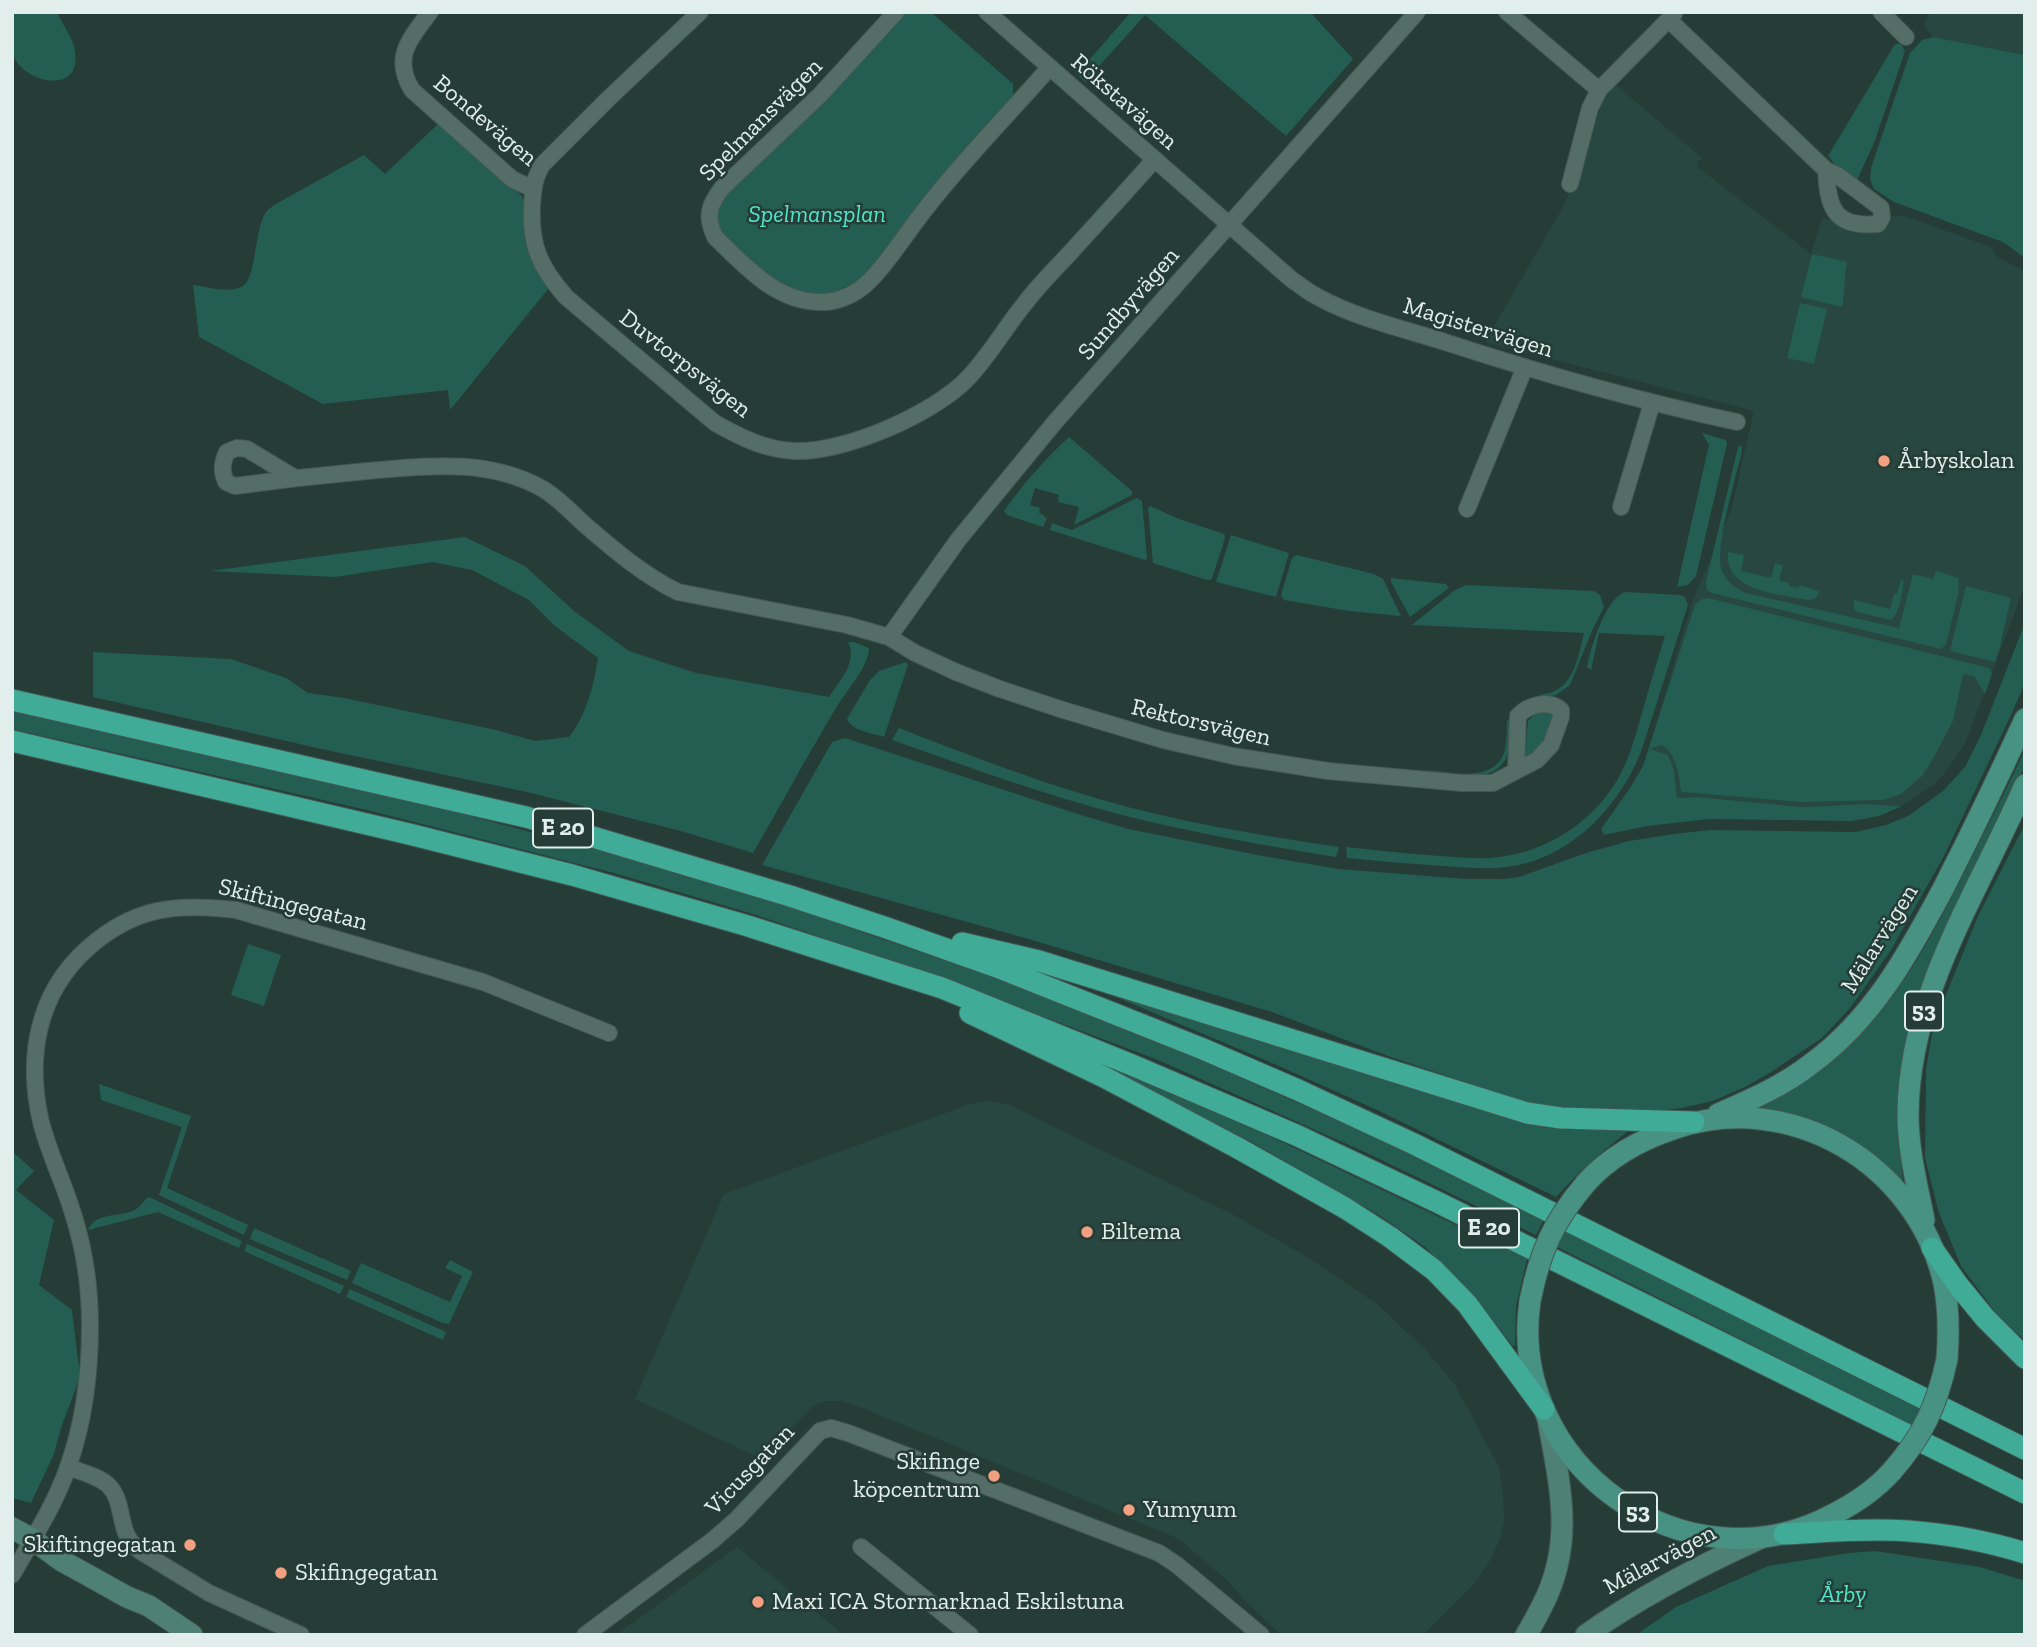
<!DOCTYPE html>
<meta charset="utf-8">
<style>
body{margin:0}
#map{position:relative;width:2037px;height:1647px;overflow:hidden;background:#253c37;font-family:"Zilla Slab",serif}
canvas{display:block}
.frame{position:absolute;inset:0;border:14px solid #e1eeeb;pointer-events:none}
</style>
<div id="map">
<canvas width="2037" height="1647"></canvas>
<div class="frame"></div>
</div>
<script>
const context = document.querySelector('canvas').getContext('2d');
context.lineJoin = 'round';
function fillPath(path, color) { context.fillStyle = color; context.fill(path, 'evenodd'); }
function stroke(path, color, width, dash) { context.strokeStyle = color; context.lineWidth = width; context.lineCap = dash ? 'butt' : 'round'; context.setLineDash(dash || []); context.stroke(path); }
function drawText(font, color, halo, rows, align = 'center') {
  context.font = font + ' "Zilla Slab",serif'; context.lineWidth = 5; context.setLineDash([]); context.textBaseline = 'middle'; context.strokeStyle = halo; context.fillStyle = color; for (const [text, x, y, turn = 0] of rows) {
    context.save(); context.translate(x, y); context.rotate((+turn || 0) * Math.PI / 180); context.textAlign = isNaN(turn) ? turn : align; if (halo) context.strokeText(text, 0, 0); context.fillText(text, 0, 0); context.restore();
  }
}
fillPath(new Path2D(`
 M1930,12H2025V55L1933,37L1924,25Z
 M1616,85L1702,158L1697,164L1699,168L1811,254L1822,218L1863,229L1887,218L1902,215L1991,247L1997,257L2025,271V585L1965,744L1944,774L1933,785L1902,806L1865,804L1802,807L1698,797L1677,798L1674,770L1649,749L1692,602L1731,511L1754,411L1485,342L1563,207L1587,152L1602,101Z
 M985,1101L997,1102L1010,1105L1232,1214L1309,1258L1377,1304L1425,1349L1455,1385L1499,1467L1503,1492L1504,1522L1500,1539L1491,1559L1475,1583L1423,1635H1281L1246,1602L1230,1583L1179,1539L865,1409L841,1401H825L813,1406L770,1449L763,1454L753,1455L635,1399L724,1194L970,1104Z
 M737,1547L844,1635H616Z`), '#274740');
fillPath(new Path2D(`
 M12,12H57C62,25 74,38 75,52C82,98 18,82 12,51C10,39 12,24 12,12Z
 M905,12H931L1013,84V99L869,273C849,286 828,300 803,294C797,293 788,290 783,286C770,279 723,239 718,227C713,216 719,207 724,197L817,108Z
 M1131,12H1310L1353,59L1286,136L1145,15L1085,82L1077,74Z
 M1933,37L2025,55V258L2003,242L1894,202L1874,189L1870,179L1871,168L1910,53L1922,40Z
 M1895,44H1901L1905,51L1874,143L1857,180L1839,169L1828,156Z
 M437,125H441L521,195L524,200L549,288L450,410L448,390L323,404L199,337L193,285C207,287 230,294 243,286C257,276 254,229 266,212C268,209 272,207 274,205L364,155L385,174Z
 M1812,254L1847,262C1844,277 1845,292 1842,307L1801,297Z
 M1800,303L1827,309L1814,364L1787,358Z
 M1702,433L1726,440L1727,444L1696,576L1688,585L1677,587L1709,445Z
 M1069,437L1132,491V495L1074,525L1079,507L1058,502L1059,495L1035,488L1030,505L1040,508L1039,513L1044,515V517L1047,518L1043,527L1007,515L1004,511C1023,484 1045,459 1069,437Z
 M1741,445L1742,451C1736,477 1714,549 1722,571C1727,582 1736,589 1746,593L1899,628L1913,574L1933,579L1936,571L1959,578L1958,595L1946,644L1941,649L1712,593L1707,590L1706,582L1738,447Z
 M1137,498L1142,501L1147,558L1145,560L1050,530L1052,523L1072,530Z
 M1150,506L1179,519L1224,534L1225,538L1212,579L1207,580L1153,563L1148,508Z
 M1231,535L1289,553L1276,597L1216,582Z
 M465,537L525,566L574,611L629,651L696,673L829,697C840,680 858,662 848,642H854L869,648C869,667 845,692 836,708C807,756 781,805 753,853L681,831L527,792L326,750L93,697V652L231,659L286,678L308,693L344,698L492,729L535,741L569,737C586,716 594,685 598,658L555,626L529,600L472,570L433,562L335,577L210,571Z
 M1728,552L1744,555L1741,571L1771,578L1775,563L1783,566L1779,580L1789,583V586L1798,588L1799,585L1819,591C1818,597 1814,600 1808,600C1780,594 1724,592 1728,552Z
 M1297,555L1374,574L1383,579L1401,616L1349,611L1284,600L1281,595L1292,558Z
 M1391,578L1446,584L1449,588L1410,617L1391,582Z
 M1901,580L1904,581C1902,593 1901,610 1891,620L1857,612L1854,609V600L1890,609L1894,594H1897Z
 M1466,585L1594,591L1600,595L1604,607L1591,633L1570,685L1556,695L1543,697L1542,694C1573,693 1578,657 1584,633L1412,625L1455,590Z
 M1966,586L2011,598L1999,651L1995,662L1950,651Z
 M1625,592L1680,595L1685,597L1688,605L1641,752C1619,806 1574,855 1514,866C1491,870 1467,868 1444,866C1411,864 1379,861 1347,858L1346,847C1377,850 1409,854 1441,856C1460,857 1480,860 1499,857C1550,851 1598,818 1621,773C1631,754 1636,733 1642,713C1649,687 1657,662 1665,636L1599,633L1591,670L1587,667C1591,647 1605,599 1625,592Z
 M1708,598L1985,667L1990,669L1992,674L1985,694L1974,676L1963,674L1953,721L1933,759L1922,776L1901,794L1883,800L1802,802L1681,792C1679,777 1677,752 1661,745L1650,749L1668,755L1674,770L1677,798L1698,797L1802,807L1865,804L1902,806L1879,816L1852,821L1709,819L1647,826L1604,835L1601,829L1630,788L1643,766L1695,605L1702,599Z
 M2025,623V683L2011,715L1944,856L1891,950L1850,1008L1822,1038L1771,1072L1747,1086L1713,1101L1681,1108L1636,1114L1536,1106L1388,1056L1272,1012L1032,940L762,865L832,742L845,738L1084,816L1129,829L1257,855L1339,869L1466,879H1502L1519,877L1586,853L1629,841L1674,834L1710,830L1856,832L1886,825L1908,816L1943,791L1965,767L1981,735Z
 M906,662L908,665L884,737C872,733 852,731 847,719L870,680L879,671Z
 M12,710L440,808L632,859L765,899L996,978L1168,1045L1370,1135L1543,1221L1536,1235L1367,1153L1158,1060L949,981L753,914L614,873L371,811L12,729Z
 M1547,712L1551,713L1554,719C1547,734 1541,749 1526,758L1525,754L1528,721L1535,714Z
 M1507,720L1510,721C1509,731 1511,743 1508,753C1498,786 1455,775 1430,773L1426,770C1452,772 1497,784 1505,749C1507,740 1507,729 1507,720Z
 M899,728C965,754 1031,779 1099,799C1178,822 1259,835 1339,847L1336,857C1266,846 1195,833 1126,816C1047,796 969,767 892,740Z
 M2025,749V766L1914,1005L1902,1059L1898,1134L1903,1182L1876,1156L1841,1134L1760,1111L1762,1106C1868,1055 1913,974 1964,873C1984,832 2006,791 2025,749Z
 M2025,824V1340L2001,1320L1961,1266L1939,1213L1925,1158L1926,1070L1932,1034L1943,1002L1978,916Z
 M248,944L281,955L264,1006L231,995Z
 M1095,988L1541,1127L1570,1130H1626L1627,1132C1601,1152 1578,1173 1556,1197L1375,1109L1279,1066Z
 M1119,1072L1261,1132L1527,1259L1516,1306L1515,1346L1512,1345L1480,1304L1425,1247L1379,1215L1253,1143L1118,1073Z
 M99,1084L191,1116L167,1188L248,1225L244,1235L159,1195L182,1127L101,1100Z
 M12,1151L34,1171L16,1190L54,1220L39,1285L72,1310L80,1377L62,1425L54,1454L31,1503L12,1498Z
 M149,1197L242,1241L239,1248L158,1212L88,1230C97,1210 120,1219 136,1209C141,1206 144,1200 149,1197Z
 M254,1228L351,1271L347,1280L250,1239Z
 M1566,1229L1922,1410L1914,1426L1557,1247Z
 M247,1244L344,1286L340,1294L244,1251Z
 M450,1260L473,1272L449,1324L443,1323L352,1283L361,1263L450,1302L462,1276L445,1268Z
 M350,1289L446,1332L443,1340L346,1297Z
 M1875,1551L1980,1567L2025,1581V1635H1636L1676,1607L1768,1566L1849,1553Z`), '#245e52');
const street = new Path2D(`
 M430,12C410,39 392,57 412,90L512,179L533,189
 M700,12L608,99L543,164C534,177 533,190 532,206C530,246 540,267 566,297L715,423C740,437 765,450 795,451C844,453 934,414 968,378C990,355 1006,326 1026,302C1039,285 1054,270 1069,254C1097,223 1126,192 1154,160
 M896,12L820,95L722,188C709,205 705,216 715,237C744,265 776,302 820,302C833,303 849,297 860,289C882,273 908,230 927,207C965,158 1009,114 1050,67
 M987,12L1291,279C1300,285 1308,292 1318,297C1358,319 1405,329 1448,343C1543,374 1639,401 1737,422
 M1507,12L1599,90
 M1881,12L1906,37
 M1669,20L1826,170L1837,175L1881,208L1882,217L1878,224C1834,228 1828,208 1826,170
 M1570,184L1590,108L1599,90L1674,14
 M295,478L247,449L237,448L227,452C222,463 221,471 226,482L235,486C279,480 323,475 367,471C428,466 488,458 543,489C558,498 571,512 584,524C613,549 643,575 678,592L847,625L889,637L915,653L956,672L1000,689L1060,709L1163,740L1233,756L1328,771L1462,783H1493L1537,760L1551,745L1561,717V710C1548,699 1528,705 1518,716L1516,770
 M1621,507L1652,403
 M1467,509L1525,367
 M889,637L958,540L1055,422L1417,12
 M68,1467C81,1472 99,1476 109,1486C121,1498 120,1519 126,1533C129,1541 134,1546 140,1551L209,1593L301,1635
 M861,1547L970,1635
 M12,1575C32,1540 55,1505 68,1467C84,1422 90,1374 90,1326C90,1290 85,1252 74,1217C65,1185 49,1154 41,1122C26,1058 37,993 88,948C134,907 176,903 236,910L483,982L609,1033
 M585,1635L713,1540L737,1519L820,1431L831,1428L848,1433L1159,1553L1177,1565L1261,1635`);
const secondary = new Path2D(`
 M12,1528L32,1539L62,1561L84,1573L127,1597L149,1606L192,1635
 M1526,1635C1532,1626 1537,1616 1542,1606C1575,1543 1560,1486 1548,1420
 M1586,1635C1641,1596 1701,1565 1763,1537`);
const primary = new Path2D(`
 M1718,1114C1750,1100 1783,1086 1811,1064C1873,1019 1909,953 1944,887C1972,832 1999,776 2025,719
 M1586,1183C1610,1156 1642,1139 1676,1128C1791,1090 1914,1163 1943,1279C1949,1305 1949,1332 1947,1359
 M1924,1220C1917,1185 1908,1150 1908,1114C1909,993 1978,893 2025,785
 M1530,1301C1506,1465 1685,1593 1832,1515C1854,1504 1875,1490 1892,1471`);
const highway = new Path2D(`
 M12,700L526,817L790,896L884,927L997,967L1203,1049L1298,1090L1414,1144L2025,1449
 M12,741L409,834L572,875L748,926L942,988L1132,1065L1296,1135L1435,1201L2025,1493
 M962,943L1039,961L1527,1113L1561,1118L1694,1122
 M970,1013L1104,1077L1236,1147L1345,1208L1390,1237L1434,1270L1467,1304L1544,1409
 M1932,1248L1958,1285L1985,1318L2025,1358
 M1784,1534C1825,1532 1867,1528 1908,1531C1948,1534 1987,1541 2025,1553`);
stroke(street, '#435853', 18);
stroke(secondary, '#435853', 23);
stroke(primary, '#435853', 23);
stroke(highway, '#435853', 23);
stroke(street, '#556d67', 16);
stroke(secondary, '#4f8075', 21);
stroke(primary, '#489284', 21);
stroke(highway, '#40ab97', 21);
const primaryBridge = new Path2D(`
 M1530,1301C1540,1251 1553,1222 1586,1183
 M1892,1471C1923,1436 1937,1405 1947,1359`);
stroke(primaryBridge, '#435853', 23, []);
stroke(primaryBridge, '#489284', 21);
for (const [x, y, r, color] of [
 [1884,461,7,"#f2a07f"],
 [1087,1232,7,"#f2a07f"],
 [994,1476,7,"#f2a07f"],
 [1129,1510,7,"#f2a07f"],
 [190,1545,7,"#f2a07f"],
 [281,1573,7,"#f2a07f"],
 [758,1602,7,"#f2a07f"]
]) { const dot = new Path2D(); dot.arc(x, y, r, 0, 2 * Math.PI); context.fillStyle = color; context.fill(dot); stroke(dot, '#253c37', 2.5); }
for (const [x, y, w] of [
 [563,828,60],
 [1924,1011,38],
 [1489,1228,60],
 [1638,1512,38]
]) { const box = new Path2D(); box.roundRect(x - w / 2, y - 19.5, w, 39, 5); context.fillStyle = '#253c37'; context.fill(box); stroke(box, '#e1eeeb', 2); }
drawText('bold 23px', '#e1eeeb', null, [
 ["E 20",563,828],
 ["53",1924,1011],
 ["E 20",1489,1228],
 ["53",1638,1512]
]);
drawText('24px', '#e1eeeb', '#253c37', [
 ["Rökstavägen",1124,102,41],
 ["Spelmansvägen",761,120,-45],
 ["Bondevägen",485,121,40],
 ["Sundbyvägen",1129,304,-49],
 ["Magistervägen",1478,328,17],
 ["Duvtorpsvägen",685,364,38],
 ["Rektorsvägen",1201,723,13],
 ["Skiftingegatan",293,905,14],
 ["Mälarvägen",1880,939,-58],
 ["Vicusgatan",750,1470,-46],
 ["Mälarvägen",1660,1560,-28]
]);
drawText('italic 24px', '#50e6cb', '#253c37', [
 ["Spelmansplan",817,215],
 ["Årby",1843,1595]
]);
drawText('24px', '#e1eeeb', '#253c37', [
 ["Årbyskolan",1898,461],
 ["Biltema",1101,1232],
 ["Skifinge",980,1462,"right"],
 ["köpcentrum",980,1490,"right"],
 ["Yumyum",1143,1510],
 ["Skiftingegatan",176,1545,"right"],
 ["Skifingegatan",295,1573],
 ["Maxi ICA Stormarknad Eskilstuna",772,1602]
], 'left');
</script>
